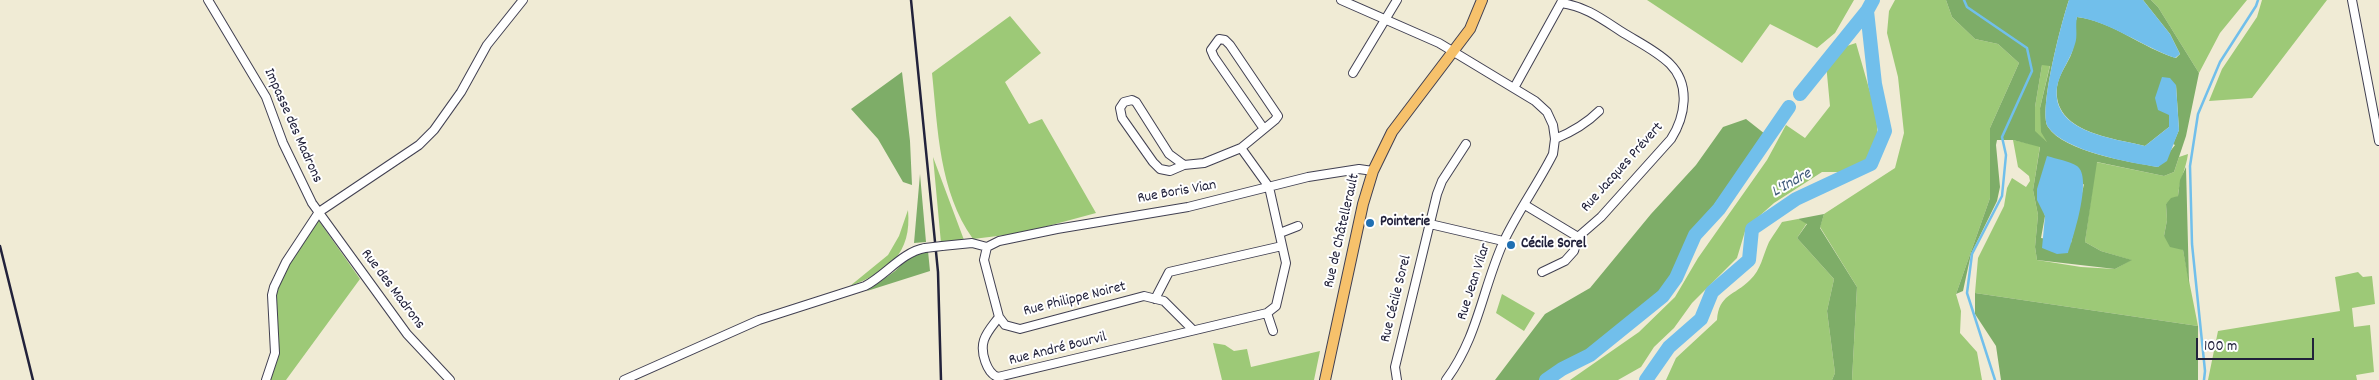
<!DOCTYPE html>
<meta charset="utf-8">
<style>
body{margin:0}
#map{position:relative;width:2379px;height:380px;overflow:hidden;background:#f0ebd5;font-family:Dekko,sans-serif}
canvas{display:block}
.scale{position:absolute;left:2196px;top:338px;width:118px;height:22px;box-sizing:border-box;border:2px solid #22223b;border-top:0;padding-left:6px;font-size:15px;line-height:18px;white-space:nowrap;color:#22223b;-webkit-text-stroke:4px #fff;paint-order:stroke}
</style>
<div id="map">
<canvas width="2379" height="380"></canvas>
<div class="scale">100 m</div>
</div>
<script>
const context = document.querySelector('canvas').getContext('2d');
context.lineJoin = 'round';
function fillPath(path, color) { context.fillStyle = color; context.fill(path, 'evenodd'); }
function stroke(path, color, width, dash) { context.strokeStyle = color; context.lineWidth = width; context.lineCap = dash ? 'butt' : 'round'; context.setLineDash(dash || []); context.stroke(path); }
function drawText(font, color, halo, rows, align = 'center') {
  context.font = font + ' Dekko,sans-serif'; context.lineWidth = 4; context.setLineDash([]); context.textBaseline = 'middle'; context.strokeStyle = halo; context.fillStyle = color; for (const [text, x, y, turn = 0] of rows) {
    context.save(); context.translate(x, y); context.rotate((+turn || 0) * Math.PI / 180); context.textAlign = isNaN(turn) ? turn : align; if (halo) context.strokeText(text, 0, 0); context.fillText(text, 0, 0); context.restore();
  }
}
fillPath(new Path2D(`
 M1647,0H1854L1835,33L1817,48L1770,24L1742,63Z
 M1895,0H1946L1952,17L1975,39L1998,44L2019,63L1990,128V198L1956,294L1961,311L1960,333L1977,352L1982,380H1852L1857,287L1820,227L1824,214L1895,168L1904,133L1898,77L1887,33L1889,11Z
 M2151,0H2247L2220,33L2199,73L2158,7Z
 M2262,0H2327L2252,98L2209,101L2222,69L2257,17Z
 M1010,16L1041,53L1005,82L1029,124L1042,119L1096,213L1022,233L973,239C939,191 938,130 932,73Z
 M1856,43L1876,113L1878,138L1868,159L1840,172H1822L1774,203L1746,228L1737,258L1692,303L1674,328L1654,347L1641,367L1618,380H1570L1639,332L1675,297L1698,258L1767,160L1786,125L1805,138L1830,106L1825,53Z
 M2042,65H2050L2040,108L2048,143L2035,132V107Z
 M2013,140L2040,146L2033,190L2038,215L2035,247L2037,260L2081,267L2115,269L2131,260L2101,251L2085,242L2096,162L2164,176L2174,172L2179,157L2188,154C2186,169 2179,181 2178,196L2166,204L2167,220L2164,236L2183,250L2198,326L1975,293L1978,258L2004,206L2007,188L2012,178L2026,187L2030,181L2029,176L2018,167Z
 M933,157L964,240L941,243Z
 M908,210C912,254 888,272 850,286L888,255L899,236Z
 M1798,219L1807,223L1797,238L1834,279L1827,311L1835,373L1832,380H1666L1676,358L1717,320C1719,294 1734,296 1750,280C1761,270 1763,255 1769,242C1773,235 1778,229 1782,222Z
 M319,221L360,279L286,380H269C284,352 272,323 276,293C279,268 301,243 314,222Z
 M2358,272L2363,277L2372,276L2375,304L2352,308L2354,327L2370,325L2374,372L2356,375L2357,380H2208L2218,331L2340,311L2335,277Z
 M1502,294L1535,313L1524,331L1496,313Z
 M1213,343L1225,345L1234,351L1247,349L1251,367L1320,351L1314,380H1222Z`), '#9dc977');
fillPath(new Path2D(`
 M1946,0H2069C2062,20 2038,111 2048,127C2064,152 2130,162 2158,167L2175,145L2173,144L2179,130L2176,85L2169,115V127L2145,146C2114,138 2052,133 2057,87C2059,73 2068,64 2072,52C2076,41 2073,28 2077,17C2112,21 2142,48 2176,58L2180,54L2170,34L2143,0H2151L2158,7L2199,73L2186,136L2174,172L2164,176L2097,162L2085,242L2101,251L2132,260L2115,269L2037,260L2035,247L2038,215L2033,190L2040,147L2013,140H1997L1996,145L2000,187L1997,201L1971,254L1963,291L1956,294L1990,198V128L2019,63L1998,44L1975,39L1952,17ZM2042,65L2050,66L2040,108L2041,132L2047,142L2035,131V107ZM2084,184L2071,243L2041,238L2045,216L2043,208Z
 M902,72L910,141L912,185L903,182L878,139L851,109Z
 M1746,119L1765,134L1693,234L1672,276L1660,292L1633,316L1578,356L1540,380H1495L1545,314L1590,288L1651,214L1696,165L1723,127Z
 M2186,167L2189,284L2183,250L2170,247L2164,236L2167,220L2166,204L2171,198L2178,196L2180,180Z
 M920,174L926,242L914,243Z
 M1824,214L1820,228L1857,287L1852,380H1832L1835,373L1827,311L1834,279L1797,238L1807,224L1798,219Z
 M928,251L930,271L867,291L895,271L910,256Z
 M1975,293L2198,326V380H2001L1996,346L1975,314Z`), '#7ead68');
fillPath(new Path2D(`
 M2069,0H2143L2170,34L2180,54L2175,58C2144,47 2108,21 2077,17C2075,26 2078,36 2075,44C2071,59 2060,71 2057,87C2051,133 2114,138 2145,146L2169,127V115L2158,110L2155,98L2162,77L2170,78L2176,85L2179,130L2167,161L2158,167C2131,163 2064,151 2048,127C2038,111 2062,20 2069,0Z
 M2047,156C2057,159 2069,161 2077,166C2093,177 2073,238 2068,253L2057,254L2042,248L2045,216L2037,200V189Z`), '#71bfeb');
stroke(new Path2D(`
 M1964,0L1967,7L2027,48L2032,71L2002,137L2006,155L2002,196L1972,254L1967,293L1995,380
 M2204,380L2205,371L2192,244L2190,166L2198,114L2220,62L2256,6L2258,0`), '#71bfeb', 2.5);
stroke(new Path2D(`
 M1800,94L1867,11
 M1546,380L1562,369L1590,355L1663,296L1676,278L1695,235L1719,209L1789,107
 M1646,380L1669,347L1701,319L1712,292L1749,260L1752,229L1796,199L1871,164L1885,131L1875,84L1867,11L1873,0`), '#71bfeb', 14);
const minor = new Path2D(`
 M208,0L266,97L283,143L312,203L407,334L450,380
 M1341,0L1439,43L1535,101L1547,112L1553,125L1555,139L1553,154C1538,184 1516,214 1503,243C1482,290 1478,337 1446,380
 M2352,0L2379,141
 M1353,73L1397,0
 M1514,88L1561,3
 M1555,139C1572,132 1586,124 1599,111
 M1184,165L1169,154L1136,102L1132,100L1124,102L1120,108L1122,118L1153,162L1160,169L1170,171L1184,165L1204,163L1241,148L1275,120L1278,116L1230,45L1225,40L1219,39L1211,50L1214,57L1264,129
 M1525,205L1578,237
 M1430,224L1503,241
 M1280,233L1298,226
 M942,246L972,243L987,247
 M987,247L999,241L1057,229L1188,207L1308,177L1359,169L1373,171
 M987,247L984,260L999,317L1005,325L1020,329L1144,296L1164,301L1193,330
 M1542,272L1565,261L1574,251L1578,237L1601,217L1671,139C1685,117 1691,85 1670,64C1657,51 1638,42 1622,32C1602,19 1585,6 1561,3
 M1155,299L1169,272L1282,246
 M1267,313L1273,331
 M999,317C994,324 987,331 984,340C980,352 987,374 998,377L1267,313L1276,306L1286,263L1269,187L1241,148
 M266,380L275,353L272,295L274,287L286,262L319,212L419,145L434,130L461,92L487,45L523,0
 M624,380L759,320L865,286C886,275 902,252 925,248
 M1397,380L1395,367L1437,194L1442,181L1466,144`);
const major = new Path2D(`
 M1325,380L1363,204L1373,171L1392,132L1470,29L1482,0`);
stroke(minor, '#414052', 10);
stroke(major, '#414052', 12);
stroke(minor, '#fff', 8);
stroke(major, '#f6c16b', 10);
stroke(new Path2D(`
 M911,0L938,272L941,380
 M0,246L33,380`), '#22223b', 2.5);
const minorBridge = new Path2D(`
 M925,248L942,246`);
stroke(minorBridge, '#414052', 10, []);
stroke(minorBridge, '#fff', 8);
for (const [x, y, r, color] of [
 [1370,223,5,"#1f6fb2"],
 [1511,245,5,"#1f6fb2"]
]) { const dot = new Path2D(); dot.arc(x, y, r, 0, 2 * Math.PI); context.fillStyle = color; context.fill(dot); stroke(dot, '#fff', 2); }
drawText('15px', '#22223b', '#fff', [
 ["Impasse des Madrons",292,126,66],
 ["Rue Jacques Prévert",1623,168,-48],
 ["Rue Boris Vian",1177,193,-10],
 ["Rue de Châtellerault",1343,231,-77],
 ["Rue Jean Vilar",1475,282,-72],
 ["Rue des Madrons",392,290,53],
 ["Rue Cécile Sorel",1397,299,-76],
 ["Rue Philippe Noiret",1075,300,-14],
 ["Rue André Bourvil",1058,350,-14]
]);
drawText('bold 15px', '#22223b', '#fff', [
 ["Pointerie",1380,223],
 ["Cécile Sorel",1521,245]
], 'left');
drawText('italic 16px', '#3e5979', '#fff', [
 ["L'Indre",1792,184,-29]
]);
</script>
